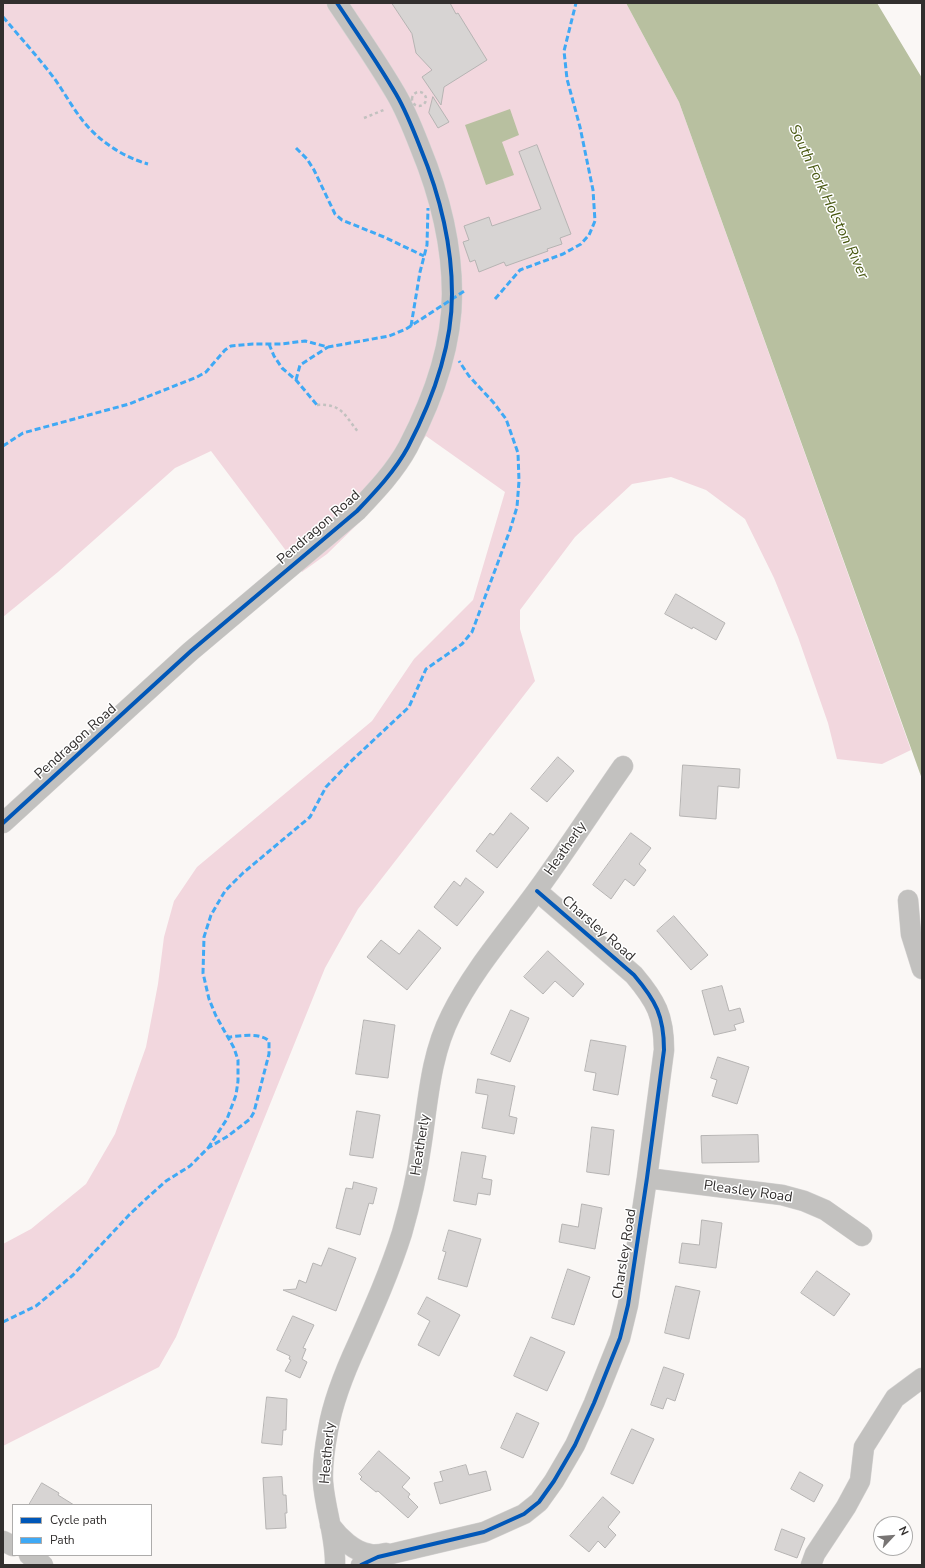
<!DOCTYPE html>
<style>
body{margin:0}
#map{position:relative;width:925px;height:1568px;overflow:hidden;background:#faf7f5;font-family:"Nunito Sans",sans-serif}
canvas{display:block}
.frame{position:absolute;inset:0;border:4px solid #322f2e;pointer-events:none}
.legend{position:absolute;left:12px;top:1504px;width:140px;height:52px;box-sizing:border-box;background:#fff;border:1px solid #adacab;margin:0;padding:5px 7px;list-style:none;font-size:12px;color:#322f2e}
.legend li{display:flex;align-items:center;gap:8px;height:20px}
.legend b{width:20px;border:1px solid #adacab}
.north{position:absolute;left:873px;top:1516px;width:40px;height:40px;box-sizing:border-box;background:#fff;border:1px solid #adacab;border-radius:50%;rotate:64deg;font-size:11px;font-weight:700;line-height:16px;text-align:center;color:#322f2e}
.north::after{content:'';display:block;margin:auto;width:14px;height:18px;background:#787574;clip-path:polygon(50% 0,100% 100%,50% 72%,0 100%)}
</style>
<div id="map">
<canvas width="925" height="1568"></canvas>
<div class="frame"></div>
<ul class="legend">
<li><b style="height:5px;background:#0057b8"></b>Cycle path</li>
<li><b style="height:5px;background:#3fa9f5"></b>Path</li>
</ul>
<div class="north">N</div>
</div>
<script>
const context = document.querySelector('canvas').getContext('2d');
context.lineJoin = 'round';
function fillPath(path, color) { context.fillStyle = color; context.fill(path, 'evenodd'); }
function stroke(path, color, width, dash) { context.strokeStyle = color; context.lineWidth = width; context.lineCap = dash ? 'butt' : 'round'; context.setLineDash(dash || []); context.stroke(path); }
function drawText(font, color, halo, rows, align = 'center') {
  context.font = font + ' "Nunito Sans",sans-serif'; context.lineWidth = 3; context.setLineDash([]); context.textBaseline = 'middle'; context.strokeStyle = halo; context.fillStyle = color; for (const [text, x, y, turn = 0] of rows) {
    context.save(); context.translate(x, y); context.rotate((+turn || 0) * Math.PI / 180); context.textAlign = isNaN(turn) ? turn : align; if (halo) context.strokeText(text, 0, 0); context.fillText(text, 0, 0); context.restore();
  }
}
fillPath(new Path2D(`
 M3,3H626L679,102L911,750L882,764L837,759L828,723L798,637L774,578L745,519L706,490L671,477L632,484L575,537L520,610V629L535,681L358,909L325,968L176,1337L159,1367L3,1446V1244L31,1229L86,1184L115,1134L146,1047L158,984L164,937L174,901L197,867L372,721L414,659L473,600L505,492L426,436L370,512L327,554L302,572L211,451L175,468L58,572L3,617Z`), '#f2d7de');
fillPath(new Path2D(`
 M626,3H877L922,78V779L679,102Z
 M510,109L519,135L502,142L514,175L486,185L465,125Z`), '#b8c0a0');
const building = new Path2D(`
 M392,3H450L456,14L458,13L487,60L444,87L441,105L422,77L432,70L416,53L412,34Z
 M433,97L449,122L438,128L429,113Z
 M537,145L571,234L560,238L562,244L547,249L548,251L506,266L504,262L479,272L475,260L470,262L463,242L469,240L464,226L489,217L492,226L541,209L519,152Z
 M676,594L725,623L716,640L693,627L692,629L665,614Z
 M558,757L574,771L547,802L531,789Z
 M683,765L740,769L739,788L718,786L716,819L680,816Z
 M511,813L529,828L497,868L476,851L490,833L493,835Z
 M631,833L651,848L639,864L646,870L634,886L625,879L611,899L593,885Z
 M466,878L484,892L457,926L434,907L454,881L460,886Z
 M674,916L708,955L691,970L657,931Z
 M419,930L441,948L407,990L367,957L381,940L399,954Z
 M548,951L584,984L573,997L555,981L543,994L524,977Z
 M722,986L729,1011L740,1008L744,1022L734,1025L736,1030L714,1035L702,991Z
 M511,1010L529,1018L510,1062L491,1054Z
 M364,1020L395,1025L388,1078L356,1074Z
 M591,1040L626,1046L618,1095L593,1090L596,1073L585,1071Z
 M718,1057L749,1067L737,1104L712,1096L717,1080L711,1078Z
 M478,1079L515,1086L509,1116L517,1118L514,1134L482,1128L488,1095L476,1093Z
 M357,1111L380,1115L373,1158L350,1155Z
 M592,1127L614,1130L609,1175L587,1172Z
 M758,1135L759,1162L702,1163L701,1136Z
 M462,1152L486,1156L482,1178L492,1180L490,1195L478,1193L476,1205L454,1201Z
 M354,1182L377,1188L373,1204L369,1203L360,1235L336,1228L346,1188L352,1189Z
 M582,1204L602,1208L595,1249L559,1242L562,1224L578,1227Z
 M702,1220L722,1223L716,1268L679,1263L682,1243L699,1245Z
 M449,1230L481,1239L467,1287L438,1279L446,1252L443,1251Z
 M329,1248L356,1258L336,1311L283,1290L296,1289L299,1280L306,1283L313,1263L321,1266Z
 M568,1269L590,1277L574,1325L552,1318Z
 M817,1271L850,1294L834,1316L801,1293Z
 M676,1286L700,1291L689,1339L665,1333Z
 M427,1297L460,1315L439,1356L418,1345L430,1321L418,1314Z
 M293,1316L314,1325L303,1348L306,1349L302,1359L307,1362L300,1378L285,1371L291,1360L289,1359L290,1356L277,1350Z
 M531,1337L565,1352L547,1391L514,1376Z
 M664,1367L684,1374L675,1401L667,1398L663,1409L651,1405Z
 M267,1397L287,1399L286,1430H283L282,1445L262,1443Z
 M517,1413L539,1423L523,1458L501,1448Z
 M632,1429L654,1439L633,1484L611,1474Z
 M379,1451L410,1478L402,1487L410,1494L408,1497L418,1507L408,1518L378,1491L376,1492L360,1479L362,1477L359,1474Z
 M466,1465L469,1475L486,1471L491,1490L440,1504L434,1483L443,1481L440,1472Z
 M800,1472L823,1485L814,1502L791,1489Z
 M282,1477L283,1495H286L287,1513H285L286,1528L266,1529L263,1478Z
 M42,1483L59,1493L58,1495L74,1505H29Z
 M603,1497L620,1512L608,1527L616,1535L605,1548L598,1541L589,1552L570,1536Z
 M782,1529L805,1538L797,1558L775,1550Z`);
fillPath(building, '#d7d4d3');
stroke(building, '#b6b4b3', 1);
const minor = new Path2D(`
 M3,823L191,651L357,511C376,491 395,471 408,447C432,401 452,346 452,294C452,244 439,193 420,147C413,129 406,111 396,94C378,63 357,33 337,3
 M908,900L911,934L922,969
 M647,1178L782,1195L804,1201L825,1210L862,1236
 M330,1525C339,1537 354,1552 370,1554C375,1555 381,1554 386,1553
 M3,1541L13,1546
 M29,1555L43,1565
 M335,1565C336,1537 325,1510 323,1482C322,1466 325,1446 328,1430C333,1400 345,1371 358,1343C374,1307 390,1271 402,1233C410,1205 417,1176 421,1147C428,1103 430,1056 451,1015C472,972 505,934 533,896C564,854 593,809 623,766
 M361,1565L378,1557L484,1532L524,1514L539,1502L554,1481L575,1445L594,1403L620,1338L628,1305L647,1178L664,1050C664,1016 656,1001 634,975L537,891
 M811,1565L815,1554L846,1507L860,1481L864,1447L895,1398L922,1378`);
stroke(minor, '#d5d3d2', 21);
stroke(new Path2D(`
 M412 99a7 7 0 1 1 14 0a7 7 0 1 1-14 0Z
 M364,118L386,109
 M317,405C342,403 345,416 359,433`), '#c2c1bf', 2.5, [3, 3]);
stroke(minor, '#c2c1bf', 20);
stroke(new Path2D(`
 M3,17C20,37 38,57 54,78C64,92 72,107 83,121C99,141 123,157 148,164
 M296,148L307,159L314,170L335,214L342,220L384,237L424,256
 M495,299L520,270L563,254L581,244L589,235L595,221L593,190L580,127L567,79L564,51L576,3
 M411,326L420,272L427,245L428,208
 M269,344L274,356L282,368L296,380L317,405
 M296,380L300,365L328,347
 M3,446L23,433L129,404L197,377L206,372L225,350L231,346L253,344H281L305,341L328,347L389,336L406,329L466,290
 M208,1148L227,1119L236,1095L238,1081V1060L234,1048L216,1016L209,999L203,973L204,937L211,915L225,891L243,873L310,817L326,787L347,765L409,707L426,669L462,644L472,632L510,530L517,507L519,481L518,453L506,419L493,402L469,376L459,361
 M3,1322L36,1306L73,1275L129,1215L147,1198L166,1181L190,1166L208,1148L228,1136L250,1119L254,1112L269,1054V1041C259,1032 240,1036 229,1037`), '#3fa9f5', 3, [6, 3]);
stroke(new Path2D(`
 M3,823L191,651L357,511C376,491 395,471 408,447C432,401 452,346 452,294C452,244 439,193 420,147C413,129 406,111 396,94C378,63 357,33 337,3
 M361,1565L378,1557L484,1532L524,1514L539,1502L554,1481L575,1445L594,1403L620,1338L628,1305L647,1178L664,1050C664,1016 656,1001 634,975L537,891`), '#0057b8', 4);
drawText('14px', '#322f2e', '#fff', [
 ["Pendragon Road",319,528,-41],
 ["Pendragon Road",76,742,-42],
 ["Heatherly",566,849,-55],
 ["Charsley Road",598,929,41],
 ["Heatherly",421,1145,-81],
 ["Pleasley Road",748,1192,8],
 ["Charsley Road",625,1254,-81],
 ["Heatherly",328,1453,-85]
]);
drawText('italic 15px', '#485811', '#fff', [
 ["South Fork Holston River",828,202,65]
]);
</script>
